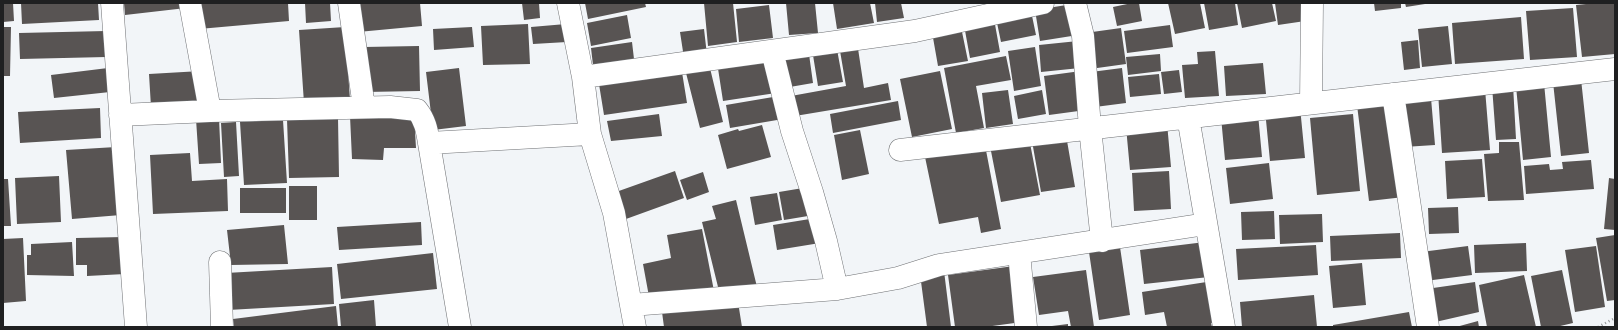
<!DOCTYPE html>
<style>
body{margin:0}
#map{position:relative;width:1618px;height:330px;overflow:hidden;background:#f2f5f8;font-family:"Space Grotesk",sans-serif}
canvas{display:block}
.frame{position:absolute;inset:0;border:4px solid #1f2021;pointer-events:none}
</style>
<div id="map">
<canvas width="1618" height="330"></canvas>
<div class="frame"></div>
</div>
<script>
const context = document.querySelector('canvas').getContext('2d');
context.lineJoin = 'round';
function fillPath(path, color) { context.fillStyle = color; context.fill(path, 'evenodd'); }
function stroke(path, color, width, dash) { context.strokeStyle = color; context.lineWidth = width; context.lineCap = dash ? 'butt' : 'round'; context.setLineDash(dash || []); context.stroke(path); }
fillPath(new Path2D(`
 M3,3H13L14,21L3,22Z
 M21,3H98L99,20L22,24Z
 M124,3H186V8L125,15Z
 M197,3H288L289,21L199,29Z
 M305,3H330L331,21L306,23Z
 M355,3H420L422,26L358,32Z
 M522,3H539L540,18L524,20Z
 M585,3H645L646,7L588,19Z
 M704,3H733L737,42L708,46Z
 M786,3H815L818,33L789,35Z
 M833,3H870L874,23L837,29Z
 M875,3H901L904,18L877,22Z
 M1132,3H1139L1142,21L1117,26L1113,7Z
 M1168,3H1200L1205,28L1175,34Z
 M1204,3H1235L1238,25L1209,30Z
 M1237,3H1272L1276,21L1242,28Z
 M1275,3H1309L1312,20L1278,25Z
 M1374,3H1401V8L1375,11Z
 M1405,3H1425V4L1406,7Z
 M1596,3H1615V54L1582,57L1576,5Z
 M1073,4L1078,35L1040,41L1035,10Z
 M769,5L773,38L739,42L736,9Z
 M1573,8L1577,57L1530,60L1526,11Z
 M1031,11L1036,35L1001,42L996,18Z
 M627,15L631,38L591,46L587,23Z
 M1521,17L1524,59L1455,64L1452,23Z
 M994,19L1000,52L970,58L964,25Z
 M528,24L530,64L483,65L481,26Z
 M566,24L567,42L533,44L531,27Z
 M1170,25L1173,47L1127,53L1124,31Z
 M1448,26L1452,64L1422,67L1418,29Z
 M3,27H11L10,76H3Z
 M345,27L350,100L304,103L299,30Z
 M472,27L474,47L434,50L433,29Z
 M961,27L968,61L938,66L932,32Z
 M1121,28L1126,64L1090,69L1085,33Z
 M704,29L707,55L684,58L680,32Z
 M106,31V57L20,59L19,33Z
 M1418,40L1420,68L1404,70L1401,42Z
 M1078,41L1080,68L1041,72L1039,45Z
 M632,42L634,59L593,65L591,48Z
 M857,42L864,88L888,83L891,100L795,116L791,96L846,86L839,45Z
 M836,44L843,82L818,86L812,49Z
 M419,46L420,91L365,92L364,47Z
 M808,47L813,83L784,88L778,52Z
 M1035,47L1041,86L1014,91L1008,51Z
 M1215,51L1219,96L1185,98L1182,65L1198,64L1197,52Z
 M770,54L776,93L723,101L717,62Z
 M1160,54L1161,71L1128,75L1126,57Z
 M1006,56L1011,80L976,86L984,128L956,133L944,68Z
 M1263,63L1266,94L1226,96L1224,66Z
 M709,64L723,122L700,128L685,69Z
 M681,66L687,103L604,115L598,78Z
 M108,68L110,92L54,98L51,75Z
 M459,68L466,126L433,130L426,72Z
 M1122,68L1126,103L1095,107L1091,72Z
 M1179,70L1182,92L1164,94L1161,72Z
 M201,71L202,104L151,107L149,74Z
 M940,71L952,129L912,137L900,79Z
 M1081,71L1086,110L1049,115L1044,76Z
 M1159,74L1161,94L1130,97L1128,77Z
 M1581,79L1589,153L1561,156L1553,82Z
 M1544,83L1551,157L1523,160L1516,86Z
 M1513,85L1516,139L1496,140L1492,86Z
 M1485,89L1490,150L1442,153L1438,92Z
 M1008,90L1013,124L986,128L982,93Z
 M1042,90L1046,114L1018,119L1014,96Z
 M779,96L783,119L730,128L726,105Z
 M1431,98L1435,145L1404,147L1401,100Z
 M898,101L901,120L833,133L830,114Z
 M1392,101L1404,197L1369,201L1357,105Z
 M1300,107L1305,158L1270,161L1265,110Z
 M100,108L101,138L20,143L18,112Z
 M414,114L416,148H384L383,160L352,159L350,116Z
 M659,114L662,136L611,141L607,121Z
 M1258,114L1262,157L1225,160L1221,117Z
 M1353,114L1360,191L1317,195L1310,118Z
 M219,118L221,163L199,164L196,119Z
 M338,118L339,177L289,178L287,119Z
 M283,120L287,183L244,185L240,122Z
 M236,122L239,176L224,177L221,123Z
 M1167,123L1171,167L1130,170L1126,127Z
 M762,125L771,157L727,169L718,135L738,129L739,131Z
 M860,130L869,174L842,180L834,135Z
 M1066,135L1075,187L1041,192L1032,141Z
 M1029,138L1040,195L1001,202L990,146Z
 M1499,142H1519L1524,200L1488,201L1484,154L1499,153Z
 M985,145L1001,229L981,233L978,217L939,224L925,157Z
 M116,147L121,215L72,219L66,150Z
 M190,153L192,181L227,179L228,211L153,214L150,155Z
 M1482,159L1485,197L1447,199L1445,161Z
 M1591,160L1594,189L1526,194L1524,166L1549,164L1550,170L1563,169L1562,162Z
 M1269,163L1273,199L1230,204L1226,168Z
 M675,171L684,198L626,219L616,192Z
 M1169,171L1171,209L1134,211L1132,173Z
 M703,172L709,192L687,200L680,180Z
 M59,176L61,222L17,224L15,178Z
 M1609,178L1615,179V230L1604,229Z
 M3,179H8L11,226H3Z
 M289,186H317V220H289Z
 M809,187L814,215L784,220L779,192Z
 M240,188H286V213H240Z
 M777,193L782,220L755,225L750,197Z
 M736,200L757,287L720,295L702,222L716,219L712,206Z
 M1458,207L1459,233L1429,234L1428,208Z
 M1274,211L1275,239L1242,240L1241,212Z
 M1322,214L1323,242L1280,244L1279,215Z
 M816,218L820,243L777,250L773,225Z
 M421,222L422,245L339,250L337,227Z
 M284,225L288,264L231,265L227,230Z
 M702,229L714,291L650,302L643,264L671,258L667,235Z
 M1400,233L1401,258L1331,261L1330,236Z
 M1615,235V300L1607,301L1596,238Z
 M124,237L125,274L87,276V265H76V238Z
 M23,238L26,301L3,303V239Z
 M72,242L74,276L27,275V255H31V244Z
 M1205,242L1209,277L1144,284L1140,250Z
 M1526,243L1527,271L1475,273L1474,245Z
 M1316,245L1318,275L1238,280L1236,249Z
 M1468,246L1472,275L1425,281L1421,252Z
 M1596,246L1605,307L1575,312L1565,250Z
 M1120,247L1130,315L1099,320L1089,252Z
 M433,253L437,289L341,299L337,264Z
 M1362,263L1366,305L1333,308L1329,266Z
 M1014,266L1022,322L985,327H955L948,275Z
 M332,267L334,304L228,310L226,273Z
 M1086,270L1094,327H1071L1068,311L1039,315L1033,277Z
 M1562,270L1573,323L1556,327H1541L1531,276Z
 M944,271L951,327H927L920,274Z
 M1524,275L1536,327H1487L1479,285Z
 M1213,281L1219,321L1211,323L1212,327H1167L1164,312L1145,315L1142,292Z
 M1475,282L1479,312L1431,323L1426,289Z
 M1314,295L1317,327H1242L1240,302Z
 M374,300L376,327H341L339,304Z
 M738,302L742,327H664L662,312Z
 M336,306L338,327H234L233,319Z
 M1409,312L1412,327H1333V325Z
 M1478,321L1479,327H1456Z
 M1068,324V327H1052V326Z`), '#585453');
const street = new Path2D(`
 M112,3L136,327
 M190,3L210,111
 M349,3L364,107
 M568,3L583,77L590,134L614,213L635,327
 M1075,3L1083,36L1090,128L1102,241
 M772,51L792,131L812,192L826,241L837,289
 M583,77L915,31L1043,3
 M1393,94L1428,327
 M1311,103L1312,3
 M120,115L210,111L390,107L417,110C425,120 427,130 429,143L590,134
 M1188,117L1224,327
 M429,143L460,327
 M900,150L1615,69
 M1019,253L1026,327
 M220,262L222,327
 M631,305L837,289L898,278L939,265L1206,224`);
stroke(street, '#6f7174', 23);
stroke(new Path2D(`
 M1598,327L1615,318`), '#8e9092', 2.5, [1, 3]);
stroke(street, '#fff', 22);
</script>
